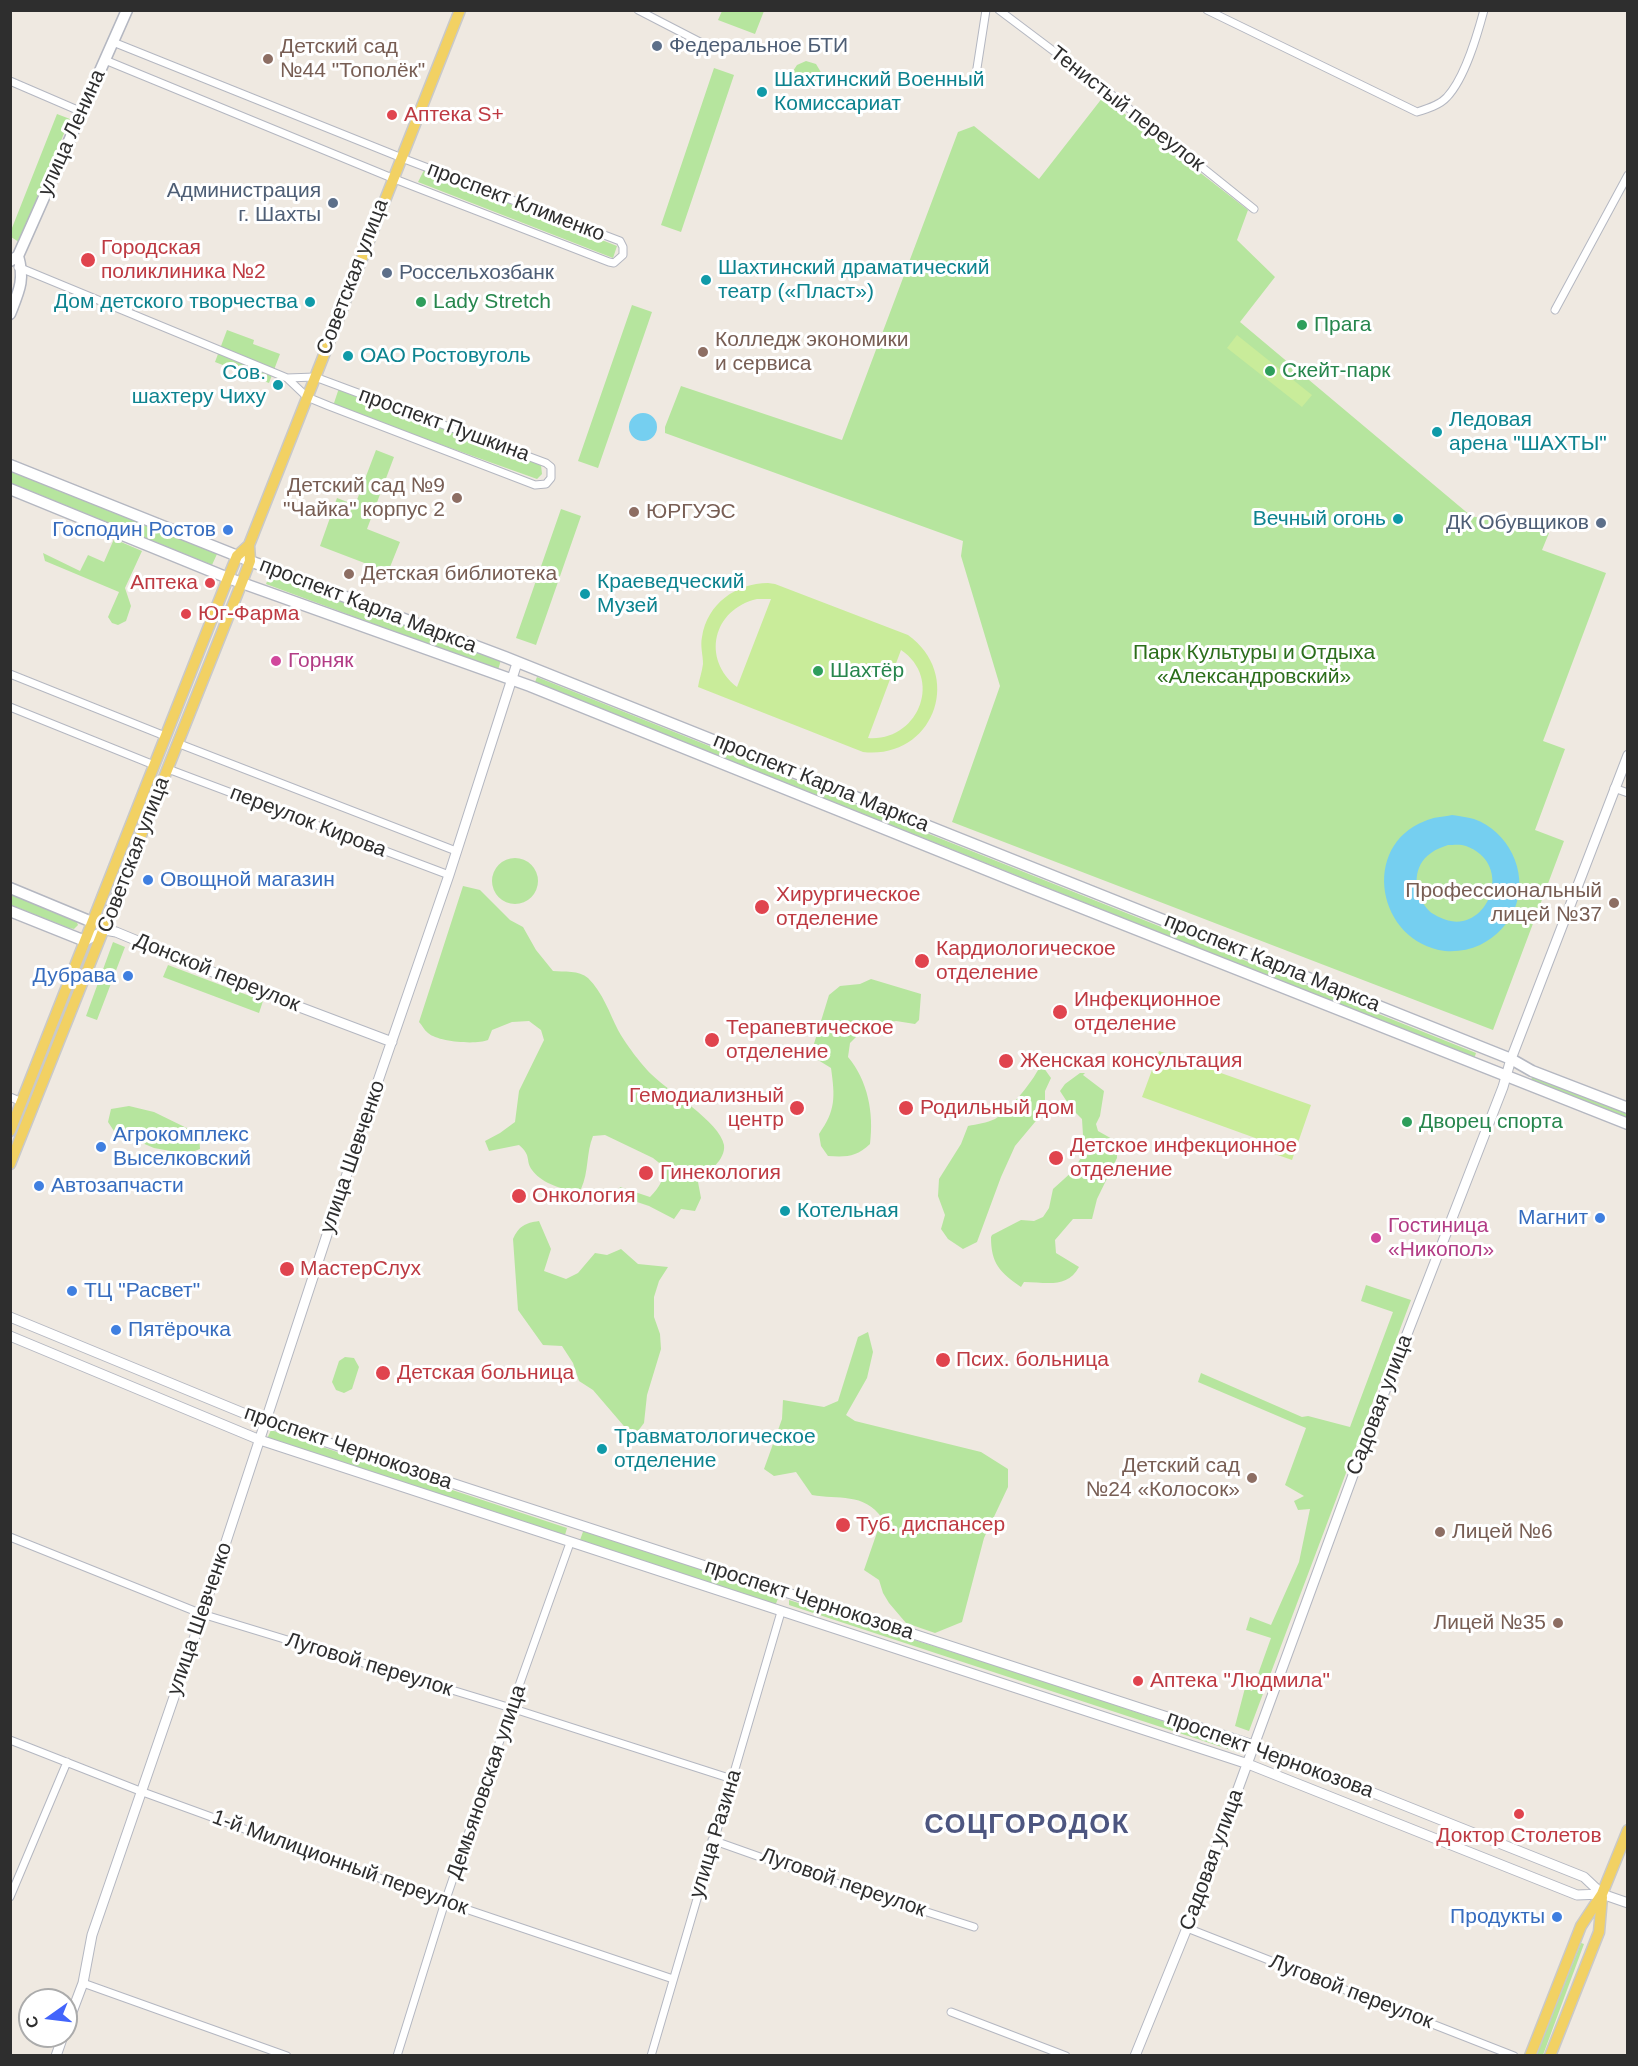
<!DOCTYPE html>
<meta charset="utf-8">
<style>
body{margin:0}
#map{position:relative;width:1638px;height:2066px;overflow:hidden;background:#efe9e1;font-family:Arial,sans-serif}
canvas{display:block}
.frame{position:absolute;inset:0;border:12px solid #2e2e2e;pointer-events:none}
.north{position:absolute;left:18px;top:1988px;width:60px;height:60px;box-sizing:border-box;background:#fff;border:2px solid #ababab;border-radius:50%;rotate:256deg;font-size:16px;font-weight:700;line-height:24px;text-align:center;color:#2e2e2e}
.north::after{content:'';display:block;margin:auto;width:21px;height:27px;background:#4264fb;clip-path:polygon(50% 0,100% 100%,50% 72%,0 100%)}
</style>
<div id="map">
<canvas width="1638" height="2066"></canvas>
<div class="frame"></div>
<div class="north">С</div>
</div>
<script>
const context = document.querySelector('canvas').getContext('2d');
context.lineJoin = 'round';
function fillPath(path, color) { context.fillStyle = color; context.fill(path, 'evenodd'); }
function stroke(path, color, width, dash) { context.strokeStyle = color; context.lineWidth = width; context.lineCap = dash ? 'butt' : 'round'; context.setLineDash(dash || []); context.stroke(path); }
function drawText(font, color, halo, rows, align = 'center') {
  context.font = font + ' Arial,sans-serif'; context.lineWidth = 6; context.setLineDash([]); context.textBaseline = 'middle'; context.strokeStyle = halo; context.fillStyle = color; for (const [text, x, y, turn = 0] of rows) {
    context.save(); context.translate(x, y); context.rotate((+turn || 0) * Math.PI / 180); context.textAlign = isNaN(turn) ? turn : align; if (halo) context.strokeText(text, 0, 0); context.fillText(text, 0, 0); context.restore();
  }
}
fillPath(new Path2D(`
 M722,11V10L764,11L755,34L718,20Z
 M806,61L816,64L822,74C816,90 807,86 795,78L793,71L797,65Z
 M714,68L734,75L681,232L661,225Z
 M1103,97L1248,210L1237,240L1275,277L1240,322L1471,516L1549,533L1542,550L1606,573L1543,741L1565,749L1535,830L1564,841L1493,1030L952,822L1000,686L961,556L963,541L665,433V427L681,386L842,440L958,132L974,126L1039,179Z
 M57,114L70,119L19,242L11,237L10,233Z
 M424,170L617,246L613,258L418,182Z
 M632,305L652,312L598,468L578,461Z
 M227,330L254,340L253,344L280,354L269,383L215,362Z
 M339,388L541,465L542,474L537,479L333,406Z
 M376,450L394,457L367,529L400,542L388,572L320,546L337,498L355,505Z
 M10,470L217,554L212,565L11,483Z
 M561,509L581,516L536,645L516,638Z
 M114,539L142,551L125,588L131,606L126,621L118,625L112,623L108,617L119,592L45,561L43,553L80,571L88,555L104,562Z
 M270,574L501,660L498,670L266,584Z
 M537,677L1476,1053L1474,1059L535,682Z
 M492 881a23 23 0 1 1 46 0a23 23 0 1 1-46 0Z
 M463,886L480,890L510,920L523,927L536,950L553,971C564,972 579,970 588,978C603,993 609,1012 618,1030C625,1043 641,1064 651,1074C668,1091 720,1122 724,1145C726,1160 707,1173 698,1182L701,1198L695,1211L681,1209L674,1219L649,1206L616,1195L620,1187L650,1197C660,1186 664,1181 663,1166L653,1158L605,1135L593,1136C586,1153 589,1172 581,1189C567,1193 541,1183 532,1170C525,1160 532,1156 519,1145L489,1151L485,1141L500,1133L515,1122L519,1091L544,1040L541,1030L529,1021L512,1022L492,1030L488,1040C476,1045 438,1042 428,1033C424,1030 422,1025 419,1022Z
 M10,892L75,918L78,925L74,929L69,928L11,905Z
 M113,942L125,947L97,1020L86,1016Z
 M168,965L263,1001L259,1013L163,977Z
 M871,979L921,994L919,1020L915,1024L896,1021L869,1027L860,1033L850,1043L848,1057C868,1081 874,1113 870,1144C856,1157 847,1157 828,1156L821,1146L819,1134C836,1110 835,1097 831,1068L818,1060L813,1047L829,995L840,986L860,984Z
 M1041,1064L1051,1078L1045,1091V1110L1015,1146L1001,1177L977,1242L963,1249L948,1239L941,1229L945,1215L938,1196L939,1179L961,1144L968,1126C977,1124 987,1123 995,1119C1010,1110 1035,1079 1041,1064Z
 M1080,1073H1085L1083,1075L1104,1091L1100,1116L1096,1124L1098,1131L1114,1140L1117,1148V1158L1097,1199L1092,1219H1073L1055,1240L1056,1253L1079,1267C1067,1289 1046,1282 1024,1282L1021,1287C1000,1272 991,1264 991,1237L992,1235L1021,1220L1034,1221L1043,1217L1049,1208L1053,1189L1074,1170L1084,1152L1082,1119L1071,1108L1060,1091L1065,1084Z
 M1532,1077L1627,1114V1118L1531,1080Z
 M129,1106L154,1112L199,1134L200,1149L187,1154L154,1148L114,1131L108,1122L111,1109Z
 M539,1221L551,1249L544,1271L566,1279L578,1273L595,1253L607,1255L621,1249L638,1264L668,1267L659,1281L654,1297V1317L660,1334L661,1349L647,1395L644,1423L638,1431L629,1432L593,1390L579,1381L573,1363L562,1346L543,1345L518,1310L513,1239C519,1226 525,1223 539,1221Z
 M1366,1285L1411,1300L1249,1731L1235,1726L1245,1688L1252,1691L1271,1638L1246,1630L1250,1617L1271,1625L1299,1562L1310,1509L1298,1510L1294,1501L1304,1496L1285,1485L1306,1428L1198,1382L1201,1373L1302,1417L1308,1416L1350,1427L1393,1312L1361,1301Z
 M868,1332L873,1352L867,1378L846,1415L855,1421L981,1452L1008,1469V1487L984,1538L962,1622L935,1633L906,1623L889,1603L883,1593L879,1580L864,1570L882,1518C864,1492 838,1500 812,1495L796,1472L774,1476L764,1469L782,1419L783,1400L824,1407L838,1401L858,1337Z
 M345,1357L354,1358L359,1367L352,1389L344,1393L336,1390L332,1382L339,1361Z
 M271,1430L567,1528L565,1535L267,1439Z
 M584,1529L779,1596L775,1606L580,1540Z
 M789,1600L1056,1685L1242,1748L1240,1753L789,1605Z
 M1581,1943L1584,1944L1543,2055H1536Z`), '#b6e59e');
fillPath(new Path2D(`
 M1237,335L1312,395L1302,407L1227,348Z
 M768,583L775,584L908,635C965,676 933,760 863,752L698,687C699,680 702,672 703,664C703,655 700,646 702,637C707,604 736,583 768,583ZM757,599H771L737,687C701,659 713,609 757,599ZM901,650C944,679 918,742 868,738Z
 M1159,1051L1311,1105L1292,1160L1255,1147L1258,1139L1142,1097Z`), '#c9ec9a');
fillPath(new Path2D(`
 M629 427a14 14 0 1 1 28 0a14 14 0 1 1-28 0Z
 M1452,815C1459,816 1467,817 1474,819C1508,831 1528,871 1516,905C1509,924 1497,936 1480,945C1469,950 1457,952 1445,951C1377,942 1360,846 1425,821C1433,817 1443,817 1452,815ZM1448,845C1453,845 1461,844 1466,846C1518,865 1485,941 1439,917C1433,914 1429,912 1425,906C1413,890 1413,865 1431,853C1436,849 1443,847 1448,845Z`), '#75cff0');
const minor = new Path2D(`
 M638,10L700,42
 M999,10L1112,95L1254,209
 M1207,10L1417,112C1427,109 1440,105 1447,97C1465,78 1477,36 1484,10
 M105,60L392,178L609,262L614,263L623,255V247L620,241L407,160L113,42
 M10,81L82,112
 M975,81L986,10
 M18,267L287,378L307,397L329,406L535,485L546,484L551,478V467L546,463L315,377L287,378
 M1555,310L1628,175
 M10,674L165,736
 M10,707L154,765
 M177,743L456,851
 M168,769L449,875
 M1614,788L1628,793
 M10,1097L22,1102
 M10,1537L202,1614L511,1708L732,1779
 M10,1740L140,1791L445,1902L673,1979
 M712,1840L808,1874L974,1927
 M10,1897L67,1762
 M1187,1928L1514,2056
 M83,1983L287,2056
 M951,2012L1066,2056
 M397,2056L445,1902L511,1708L570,1543
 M651,2056L781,1612`);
const tertiary = new Path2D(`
 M85,941L105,930L116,932L273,997L392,1042
 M10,1317L265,1422L1253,1745L1584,1877L1602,1894L1628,1903
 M10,1336L260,1440L1248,1764L1577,1895L1602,1894
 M66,2028L83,1983L92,1935L194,1639L368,1110L449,875L517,663
 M56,2056L63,2036
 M1135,2056L1187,1928L1367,1437L1503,1087L1511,1059L1628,755`);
const secondary = new Path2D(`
 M10,261L18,256L127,10
 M10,314C19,291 25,280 18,256
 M10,465L250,561L505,657L1511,1059L1532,1071L1628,1108
 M10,489L228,578L530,686L1029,887L1628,1124
 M10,888L92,922
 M10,911L85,941`);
const primary = new Path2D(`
 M10,1131L228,578L237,556L249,545
 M10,1164L242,582L250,561L249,545L460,10
 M1530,2056L1581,1926L1602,1894L1628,1830
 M1550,2056L1599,1932L1602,1897`);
stroke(minor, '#b4b7c1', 9);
stroke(tertiary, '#b4b7c1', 11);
stroke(secondary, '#b4b7c1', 13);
stroke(primary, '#c9c9c9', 13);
stroke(minor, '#fff', 7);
stroke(tertiary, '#fff', 9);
stroke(secondary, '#fff', 10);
stroke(primary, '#f2d163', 10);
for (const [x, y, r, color] of [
 [657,46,6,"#5c6f8a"],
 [268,59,6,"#8d6e63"],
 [762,92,6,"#0f9aa8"],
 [392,115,6,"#e0444e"],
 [333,203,6,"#5c6f8a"],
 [88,260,8,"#e0444e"],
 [387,273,6,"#5c6f8a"],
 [706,280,6,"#0f9aa8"],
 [310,302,6,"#0f9aa8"],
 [421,302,6,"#2e9e5b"],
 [1302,325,6,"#2e9e5b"],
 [703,352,6,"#8d6e63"],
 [348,356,6,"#0f9aa8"],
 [1270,371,6,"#2e9e5b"],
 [278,385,6,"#0f9aa8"],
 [1437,432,6,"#0f9aa8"],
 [457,498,6,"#8d6e63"],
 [634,512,6,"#8d6e63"],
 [1398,519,6,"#0f9aa8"],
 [1601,523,6,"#5c6f8a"],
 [228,530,6,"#3f7fe0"],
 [349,574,6,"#8d6e63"],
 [210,583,6,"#e0444e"],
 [585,594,6,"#0f9aa8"],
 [186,614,6,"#e0444e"],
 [276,661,6,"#d1479c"],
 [818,671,6,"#2e9e5b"],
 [148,880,6,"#3f7fe0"],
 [1614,903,6,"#8d6e63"],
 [762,907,8,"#e0444e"],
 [922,961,8,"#e0444e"],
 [128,976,6,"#3f7fe0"],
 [1060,1012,8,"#e0444e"],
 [712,1040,8,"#e0444e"],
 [1006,1061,8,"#e0444e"],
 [797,1108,8,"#e0444e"],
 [906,1108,8,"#e0444e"],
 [1407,1122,6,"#2e9e5b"],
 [101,1147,6,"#3f7fe0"],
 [1056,1158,8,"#e0444e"],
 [646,1173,8,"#e0444e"],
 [39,1186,6,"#3f7fe0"],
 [519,1196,8,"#e0444e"],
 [785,1211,6,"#0f9aa8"],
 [1600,1218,6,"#3f7fe0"],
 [1376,1238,6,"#d1479c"],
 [287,1269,8,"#e0444e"],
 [72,1291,6,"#3f7fe0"],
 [116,1330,6,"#3f7fe0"],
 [943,1360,8,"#e0444e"],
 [383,1373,8,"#e0444e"],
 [602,1449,6,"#0f9aa8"],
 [1252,1478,6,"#8d6e63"],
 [843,1525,8,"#e0444e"],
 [1440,1532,6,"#8d6e63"],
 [1558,1623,6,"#8d6e63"],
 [1138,1681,6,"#e0444e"],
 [1519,1814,6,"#e0444e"],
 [1557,1917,6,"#3f7fe0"]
]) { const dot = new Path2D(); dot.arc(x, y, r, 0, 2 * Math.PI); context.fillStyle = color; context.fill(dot); stroke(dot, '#fff', 2); }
drawText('21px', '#4e5e75', '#fff', [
 ["Федеральное БТИ",669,46],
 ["Администрация",321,191,"right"],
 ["г. Шахты",321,215,"right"],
 ["Россельхозбанк",399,273],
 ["ДК Обувщиков",1589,523,"right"]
], 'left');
drawText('21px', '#785e54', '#fff', [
 ["Детский сад",280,47],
 ["№44 \"Тополёк\"",280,71],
 ["Колледж экономики",715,340],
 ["и сервиса",715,364],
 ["Детский сад №9",445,486,"right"],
 ["\"Чайка\" корпус 2",445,510,"right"],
 ["ЮРГУЭС",646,512],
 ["Детская библиотека",361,574],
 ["Профессиональный",1602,891,"right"],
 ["лицей №37",1602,915,"right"],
 ["Детский сад",1240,1466,"right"],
 ["№24 «Колосок»",1240,1490,"right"],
 ["Лицей №6",1452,1532],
 ["Лицей №35",1546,1623,"right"]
], 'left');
drawText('21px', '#0d838f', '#fff', [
 ["Шахтинский Военный",774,80],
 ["Комиссариат",774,104],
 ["Шахтинский драматический",718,268],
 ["театр («Пласт»)",718,292],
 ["Дом детского творчества",298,302,"right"],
 ["ОАО Ростовуголь",360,356],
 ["Сов.",266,373,"right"],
 ["шахтеру Чиху",266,397,"right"],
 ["Ледовая",1449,420],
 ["арена \"ШАХТЫ\"",1449,444],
 ["Вечный огонь",1386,519,"right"],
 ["Краеведческий",597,582],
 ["Музей",597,606],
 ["Котельная",797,1211],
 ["Травматологическое",614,1437],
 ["отделение",614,1461]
], 'left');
drawText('21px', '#2e2e2e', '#fff', [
 ["Тенистый переулок",1127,109,38],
 ["улица Ленина",72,133,-66],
 ["проспект Клименко",516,202,21],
 ["Советская улица",353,277,-69],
 ["проспект Пушкина",444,425,20],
 ["проспект Карла Маркса",368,606,21],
 ["проспект Карла Маркса",821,783,22],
 ["переулок Кирова",308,822,21],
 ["Советская улица",134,855,-69],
 ["проспект Карла Маркса",1272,963,22],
 ["Донской переулок",217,973,22],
 ["улица Шевченко",353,1157,-71],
 ["Садовая улица",1380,1405,-69],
 ["проспект Чернокозова",348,1448,19],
 ["проспект Чернокозова",809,1600,18],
 ["улица Шевченко",200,1619,-71],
 ["Луговой переулок",369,1665,17],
 ["проспект Чернокозова",1270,1755,20],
 ["Демьяновская улица",487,1782,-71],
 ["улица Разина",716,1834,-73],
 ["Садовая улица",1212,1860,-70],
 ["1-й Милиционный переулок",340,1863,20],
 ["Луговой переулок",843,1883,19],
 ["Луговой переулок",1351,1992,21]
]);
drawText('21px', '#be3a42', '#fff', [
 ["Аптека S+",404,115],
 ["Городская",101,248],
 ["поликлиника №2",101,272],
 ["Аптека",198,583,"right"],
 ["Юг-Фарма",198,614],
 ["Хирургическое",776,895],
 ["отделение",776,919],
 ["Кардиологическое",936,949],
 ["отделение",936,973],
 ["Инфекционное",1074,1000],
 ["отделение",1074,1024],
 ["Терапевтическое",726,1028],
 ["отделение",726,1052],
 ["Женская консультация",1020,1061],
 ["Гемодиализный",784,1096,"right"],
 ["центр",784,1120,"right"],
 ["Родильный дом",920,1108],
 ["Детское инфекционное",1070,1146],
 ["отделение",1070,1170],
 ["Гинекология",660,1173],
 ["Онкология",532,1196],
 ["МастерСлух",300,1269],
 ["Псих. больница",956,1360],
 ["Детская больница",397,1373],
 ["Туб. диспансер",856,1525],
 ["Аптека \"Людмила\"",1150,1681],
 ["Доктор Столетов",1519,1836,"center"]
], 'left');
drawText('21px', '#27864d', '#fff', [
 ["Lady Stretch",433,302],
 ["Прага",1314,325],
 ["Скейт-парк",1282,371],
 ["Шахтёр",830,671],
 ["Дворец спорта",1419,1122]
], 'left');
drawText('21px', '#366cbe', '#fff', [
 ["Господин Ростов",216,530,"right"],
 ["Овощной магазин",160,880],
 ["Дубрава",116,976,"right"],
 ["Агрокомплекс",113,1135],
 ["Выселковский",113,1159],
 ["Автозапчасти",51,1186],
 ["Магнит",1588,1218,"right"],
 ["ТЦ \"Расвет\"",84,1291],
 ["Пятёрочка",128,1330],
 ["Продукты",1545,1917,"right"]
], 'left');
drawText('21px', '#2c6e1b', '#fff', [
 ["Парк Культуры и Отдыха",1254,653],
 ["«Александровский»",1254,677]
]);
drawText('21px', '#b23c85', '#fff', [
 ["Горняк",288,661],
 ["Гостиница",1388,1226],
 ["«Никопол»",1388,1250]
], 'left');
context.letterSpacing = '1.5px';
drawText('bold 27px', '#4d5680', '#fff', [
 ["СОЦГОРОДОК",1027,1826]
]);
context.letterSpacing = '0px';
</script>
